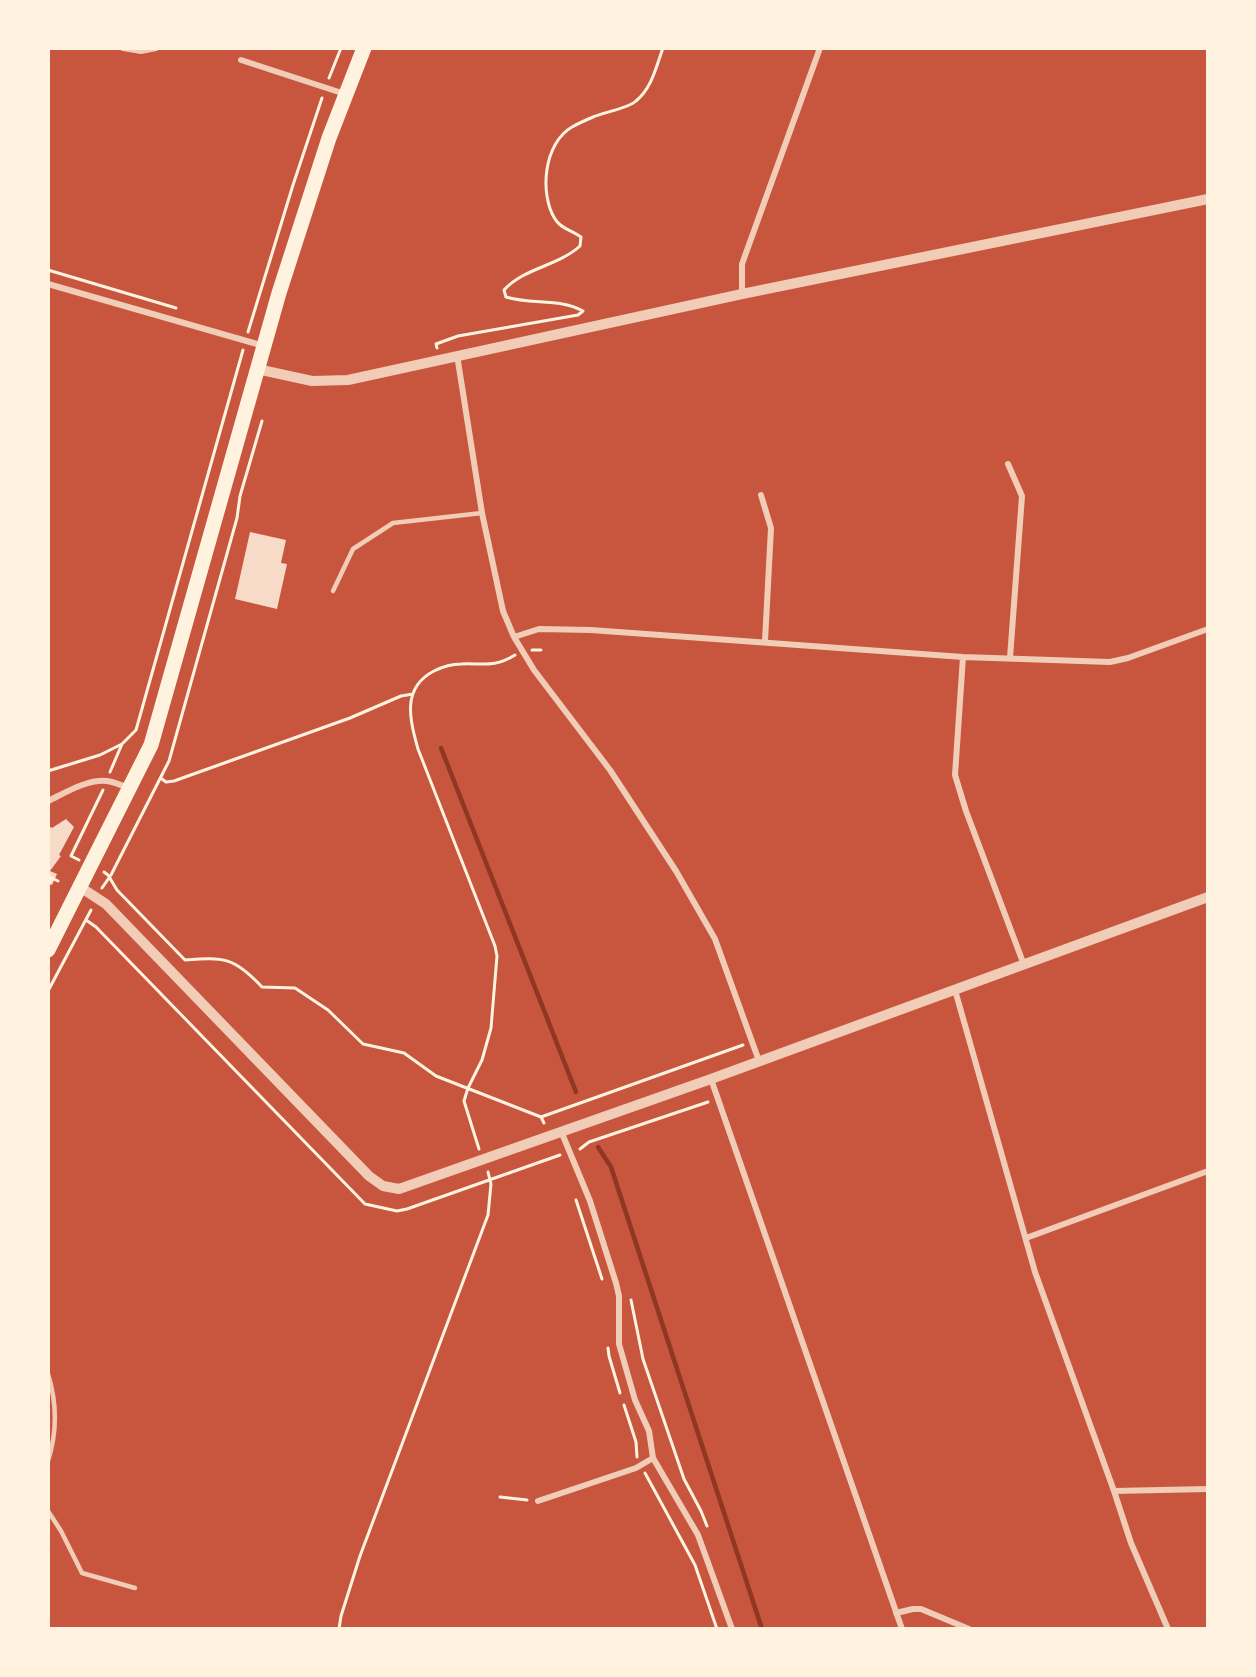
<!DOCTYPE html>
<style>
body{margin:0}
#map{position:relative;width:1256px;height:1677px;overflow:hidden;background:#c8553d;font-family:Inter,sans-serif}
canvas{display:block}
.frame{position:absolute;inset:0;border:50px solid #fff3e0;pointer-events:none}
</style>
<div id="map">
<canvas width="1256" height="1677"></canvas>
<div class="frame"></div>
</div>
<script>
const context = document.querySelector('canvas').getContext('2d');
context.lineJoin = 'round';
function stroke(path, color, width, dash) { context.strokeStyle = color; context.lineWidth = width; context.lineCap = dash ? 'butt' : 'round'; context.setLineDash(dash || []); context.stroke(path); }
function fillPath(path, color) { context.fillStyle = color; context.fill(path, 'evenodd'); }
stroke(new Path2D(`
 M441,748L576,1092
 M598,1147L611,1167L762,1629`), '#8f3625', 4.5);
fillPath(new Path2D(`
 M250,532L286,540L281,563L287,564L277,609L235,599Z
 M66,819L74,827L59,855L61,856L50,871L57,874L52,885L48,883V828L51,827L52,828Z`), '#f7dbc8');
stroke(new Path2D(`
 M329,78L341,48
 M48,270L176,308
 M248,332L293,185L322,98
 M437,348L436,344L458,336L578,315L583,311C561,298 531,305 506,297L504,290C524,268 558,266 580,246L581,237C572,230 561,229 555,219C539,193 544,143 572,127C579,123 586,120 593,117C604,112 627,109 636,101C652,88 656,67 663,48
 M532,650H541
 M122,744L136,730L243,350
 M48,771L100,755L122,744L110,772
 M162,779L166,782L174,781L350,718L401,696L413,694
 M79,860L71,856L103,790
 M104,872L108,875L117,890L185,960C224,957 234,957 262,987L295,988L328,1010L363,1044L404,1053L436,1076L541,1117L544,1123
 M48,876L58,881
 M48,886L52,878
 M102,888L111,875L169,761L237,518L240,496L262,421
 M86,920L96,927L365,1204L397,1211L407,1209L560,1155
 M48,991L91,910
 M541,1117L743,1045
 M479,1149L464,1101L468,1088L482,1060L491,1028L497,956L495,946L418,749C410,720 401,688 434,671C442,667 452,664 461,664C483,663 494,668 515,655
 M580,1149L589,1142L708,1102
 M576,1200L602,1279
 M631,1300L643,1359L684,1479L701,1511L707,1526
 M608,1348L609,1356L620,1393
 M624,1405L636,1442L637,1457
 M645,1473L695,1565L717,1629
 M500,1497L527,1500
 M339,1629L341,1616L360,1556L488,1215L491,1184L488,1172`), '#fff3e0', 3);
stroke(new Path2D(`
 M333,591L353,549L393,523L482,513
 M48,1374C57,1403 57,1433 48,1461
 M48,1511L61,1531L82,1573L135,1588`), '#f1ccb7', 4.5);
stroke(new Path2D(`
 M123,48L141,51L156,48
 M241,60L345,94
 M48,284L264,346
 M742,294V264L820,48
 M457,355L482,513L503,611L514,637L534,670L610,770L676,871L715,939L759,1061
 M1008,464L1022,496L1010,658
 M761,495L771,528L765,641
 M514,637L539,629L591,630L963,657L1110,662L1128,658L1208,629
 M963,657L955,775L966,811L1024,965
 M48,801C65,793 87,779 107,781C115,782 122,786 130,788
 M955,990L1035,1272L1114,1491L1131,1543L1168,1629
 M711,1079L902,1629
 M1026,1238L1208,1171
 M653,1458L698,1535L732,1629
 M1114,1491L1208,1489
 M538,1501L636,1468L653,1458L649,1431L635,1400L619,1344V1296L616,1283L590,1201L561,1131
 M896,1613L913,1609H921L969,1629`), '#f1ccb7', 6);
stroke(new Path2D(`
 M257,369L312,381L348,380L742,294L1208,199
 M80,887L106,904L369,1176L383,1186L399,1189L711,1079L1208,897`), '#f1ccb7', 10);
stroke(new Path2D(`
 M48,950L151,745L279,293L329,138L364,48`), '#fff3e0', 15);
</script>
